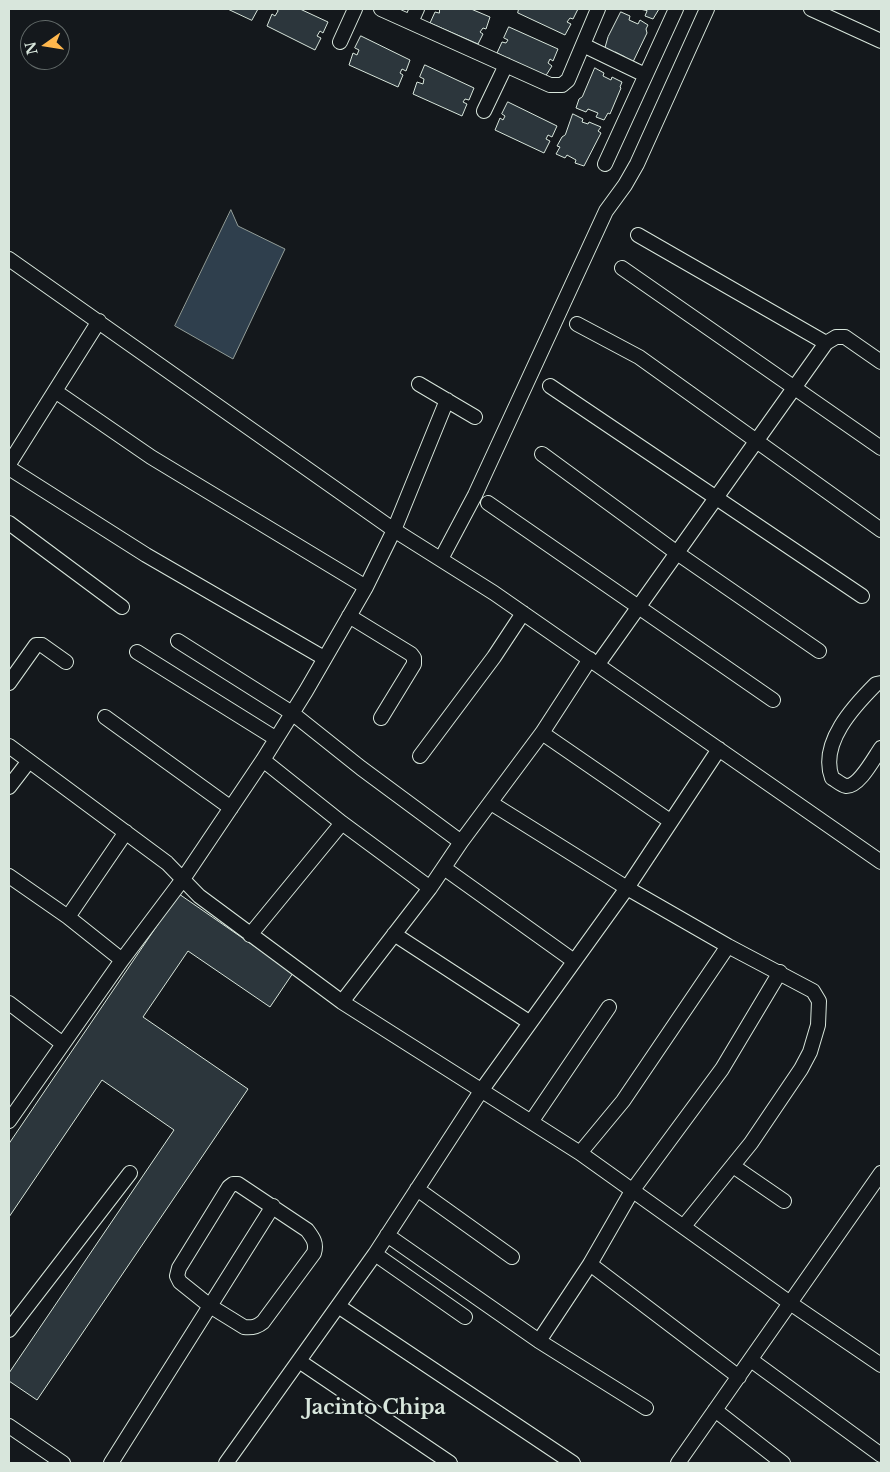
<!DOCTYPE html>
<style>
body{margin:0}
#map{position:relative;width:890px;height:1472px;overflow:hidden;background:#14181c;font-family:"Libre Baskerville",serif}
canvas{display:block}
.frame{position:absolute;inset:0;border:10px solid #d8e6dc;pointer-events:none}
.north{position:absolute;left:20px;top:20px;width:50px;height:50px;box-sizing:border-box;background:#14181c;border:1px solid #626a69;border-radius:50%;rotate:257deg;font-size:14px;font-weight:700;line-height:20px;text-align:center;color:#d8e6dc}
.north::after{content:'';display:block;margin:auto;width:18px;height:22px;background:#ffb74d;clip-path:polygon(50% 0,100% 100%,50% 72%,0 100%)}
</style>
<div id="map">
<canvas width="890" height="1472"></canvas>
<div class="frame"></div>
<div class="north">N</div>
</div>
<script>
const context = document.querySelector('canvas').getContext('2d');
context.lineJoin = 'round';
function fillPath(path, color) { context.fillStyle = color; context.fill(path, 'evenodd'); }
function stroke(path, color, width, dash) { context.strokeStyle = color; context.lineWidth = width; context.lineCap = dash ? 'butt' : 'round'; context.setLineDash(dash || []); context.stroke(path); }
function drawText(font, color, halo, rows, align = 'center') {
  context.font = font + ' "Libre Baskerville",serif'; context.lineWidth = 4; context.setLineDash([]); context.textBaseline = 'middle'; context.strokeStyle = halo; context.fillStyle = color; for (const [text, x, y, turn = 0] of rows) {
    context.save(); context.translate(x, y); context.rotate((+turn || 0) * Math.PI / 180); context.textAlign = isNaN(turn) ? turn : align; if (halo) context.strokeText(text, 0, 0); context.fillText(text, 0, 0); context.restore();
  }
}
const water = new Path2D(`
 M231,210L238,226L285,249L233,359L175,326Z`);
fillPath(water, '#2f3f4d');
stroke(water, '#939e99', 1);
const building = new Path2D(`
 M228,9H258L252,20Z
 M276,9H300L328,22L323,33L320,31L317,36L321,38L315,50L267,26L272,14L275,16L278,11Z
 M440,9H471L490,17L486,29L483,28L480,32L483,34L478,44L430,23L435,12L439,13Z
 M519,9H578L573,19L570,18L567,22L571,24L565,35L518,13Z
 M640,9H659L653,19L645,16L647,11Z
 M621,12L630,16L629,20L638,24L640,20L648,25L646,29L647,33L632,64L623,59L625,57L615,52L613,55L604,51L608,37Z
 M509,27L558,49L553,61L550,59L548,63L552,66L545,77L497,53L502,42L506,43L508,40L504,38Z
 M361,36L410,60L406,71L402,69L400,73L403,75L398,87L349,65L353,53L357,55L359,50L355,48Z
 M425,65L474,88L469,100L465,99L463,102L467,104L462,116L413,94L417,82L423,84L424,79L420,77Z
 M595,68L604,73L603,76L611,80L612,77L622,82L620,87L621,88L610,114L608,113L604,120L596,117L598,113L588,109L586,112L576,108L579,99L582,97Z
 M508,102L557,126L552,137L548,135L546,139L550,141L544,153L495,130L500,118L503,120L505,116L502,114Z
 M573,114L583,119L582,122L588,124L589,122L601,127L598,131L601,133L584,166L575,163L576,160L567,155L565,158L556,154L560,147L557,146L562,137L565,135Z
 M179,894L293,973L270,1007L188,951L143,1017L248,1089L37,1400L9,1381V1373L174,1130L102,1080L9,1217V1144Z`);
fillPath(building, '#2c363c');
stroke(building, '#d8e6dc', 1);
const minor = new Path2D(`
 M381,9L550,85H562L568,80L598,9
 M811,9L881,41
 M411,22L417,9
 M340,42L355,9
 M583,45L645,75
 M484,111L506,65
 M605,164L676,9
 M638,235L826,343
 M9,259L394,530L494,593L881,862
 M622,268L881,448
 M577,324L639,357L881,530
 M419,384L475,417
 M550,386L862,596
 M55,391L151,457L366,587
 M542,454L677,553L819,651
 M9,464L99,321
 M9,468L146,555L324,658
 M488,503L773,700
 M9,523L122,607
 M441,559L475,495L606,211L625,185L637,164L707,9
 M349,616L411,654L414,658V664L381,718
 M178,641L292,713L361,768L461,842
 M137,652L275,738
 M598,664L826,343L836,337H845L881,362
 M9,683L36,645H42L66,662
 M881,683L876,684C854,706 819,743 832,778C836,780 841,785 846,786C859,787 874,758 881,748
 M105,717L231,808
 M542,733L670,821
 M9,746L167,863L199,896L342,1002L580,1153L790,1303L881,1365
 M420,756L494,657L523,613
 M263,760L342,823L430,888
 M9,787L29,761
 M491,803L627,888L728,946L813,991L819,1001L818,1025L810,1052L801,1069L751,1143L684,1226
 M444,868L574,961
 M9,876L68,917L122,960
 M68,917L126,832
 M394,934L529,1022
 M250,935L342,823
 M342,1002L430,888L461,842L542,733L590,659
 M9,1003L63,1044
 M9,1121L122,960L183,879L263,760L306,691L366,587L394,530L447,400
 M531,1122L609,1007
 M580,1153L623,1101L728,946
 M733,1166L784,1201
 M233,1184H238L307,1230C313,1238 317,1243 314,1253L263,1322C257,1327 252,1328 244,1327L210,1306L180,1282L177,1276L179,1268L229,1187Z
 M417,1189L512,1257
 M387,1235L539,1341L646,1408
 M375,1254L465,1317
 M590,1264L739,1377
 M338,1306L573,1463
 M9,1330L130,1173
 M539,1341L590,1264L632,1191L722,1069L780,972
 M751,1360L881,1455
 M299,1361L450,1463
 M715,1410L783,1463
 M9,1426L63,1463
 M111,1463L273,1206
 M226,1463L375,1254L481,1091L627,888L719,749
 M678,1463L881,1173`);
stroke(minor, '#d8e6dc', 16);
stroke(minor, '#14181c', 14);
drawText('bold 20px', '#d8e6dc', '#14181c', [
 ["Jacinto Chipa",375,1408]
]);
</script>
